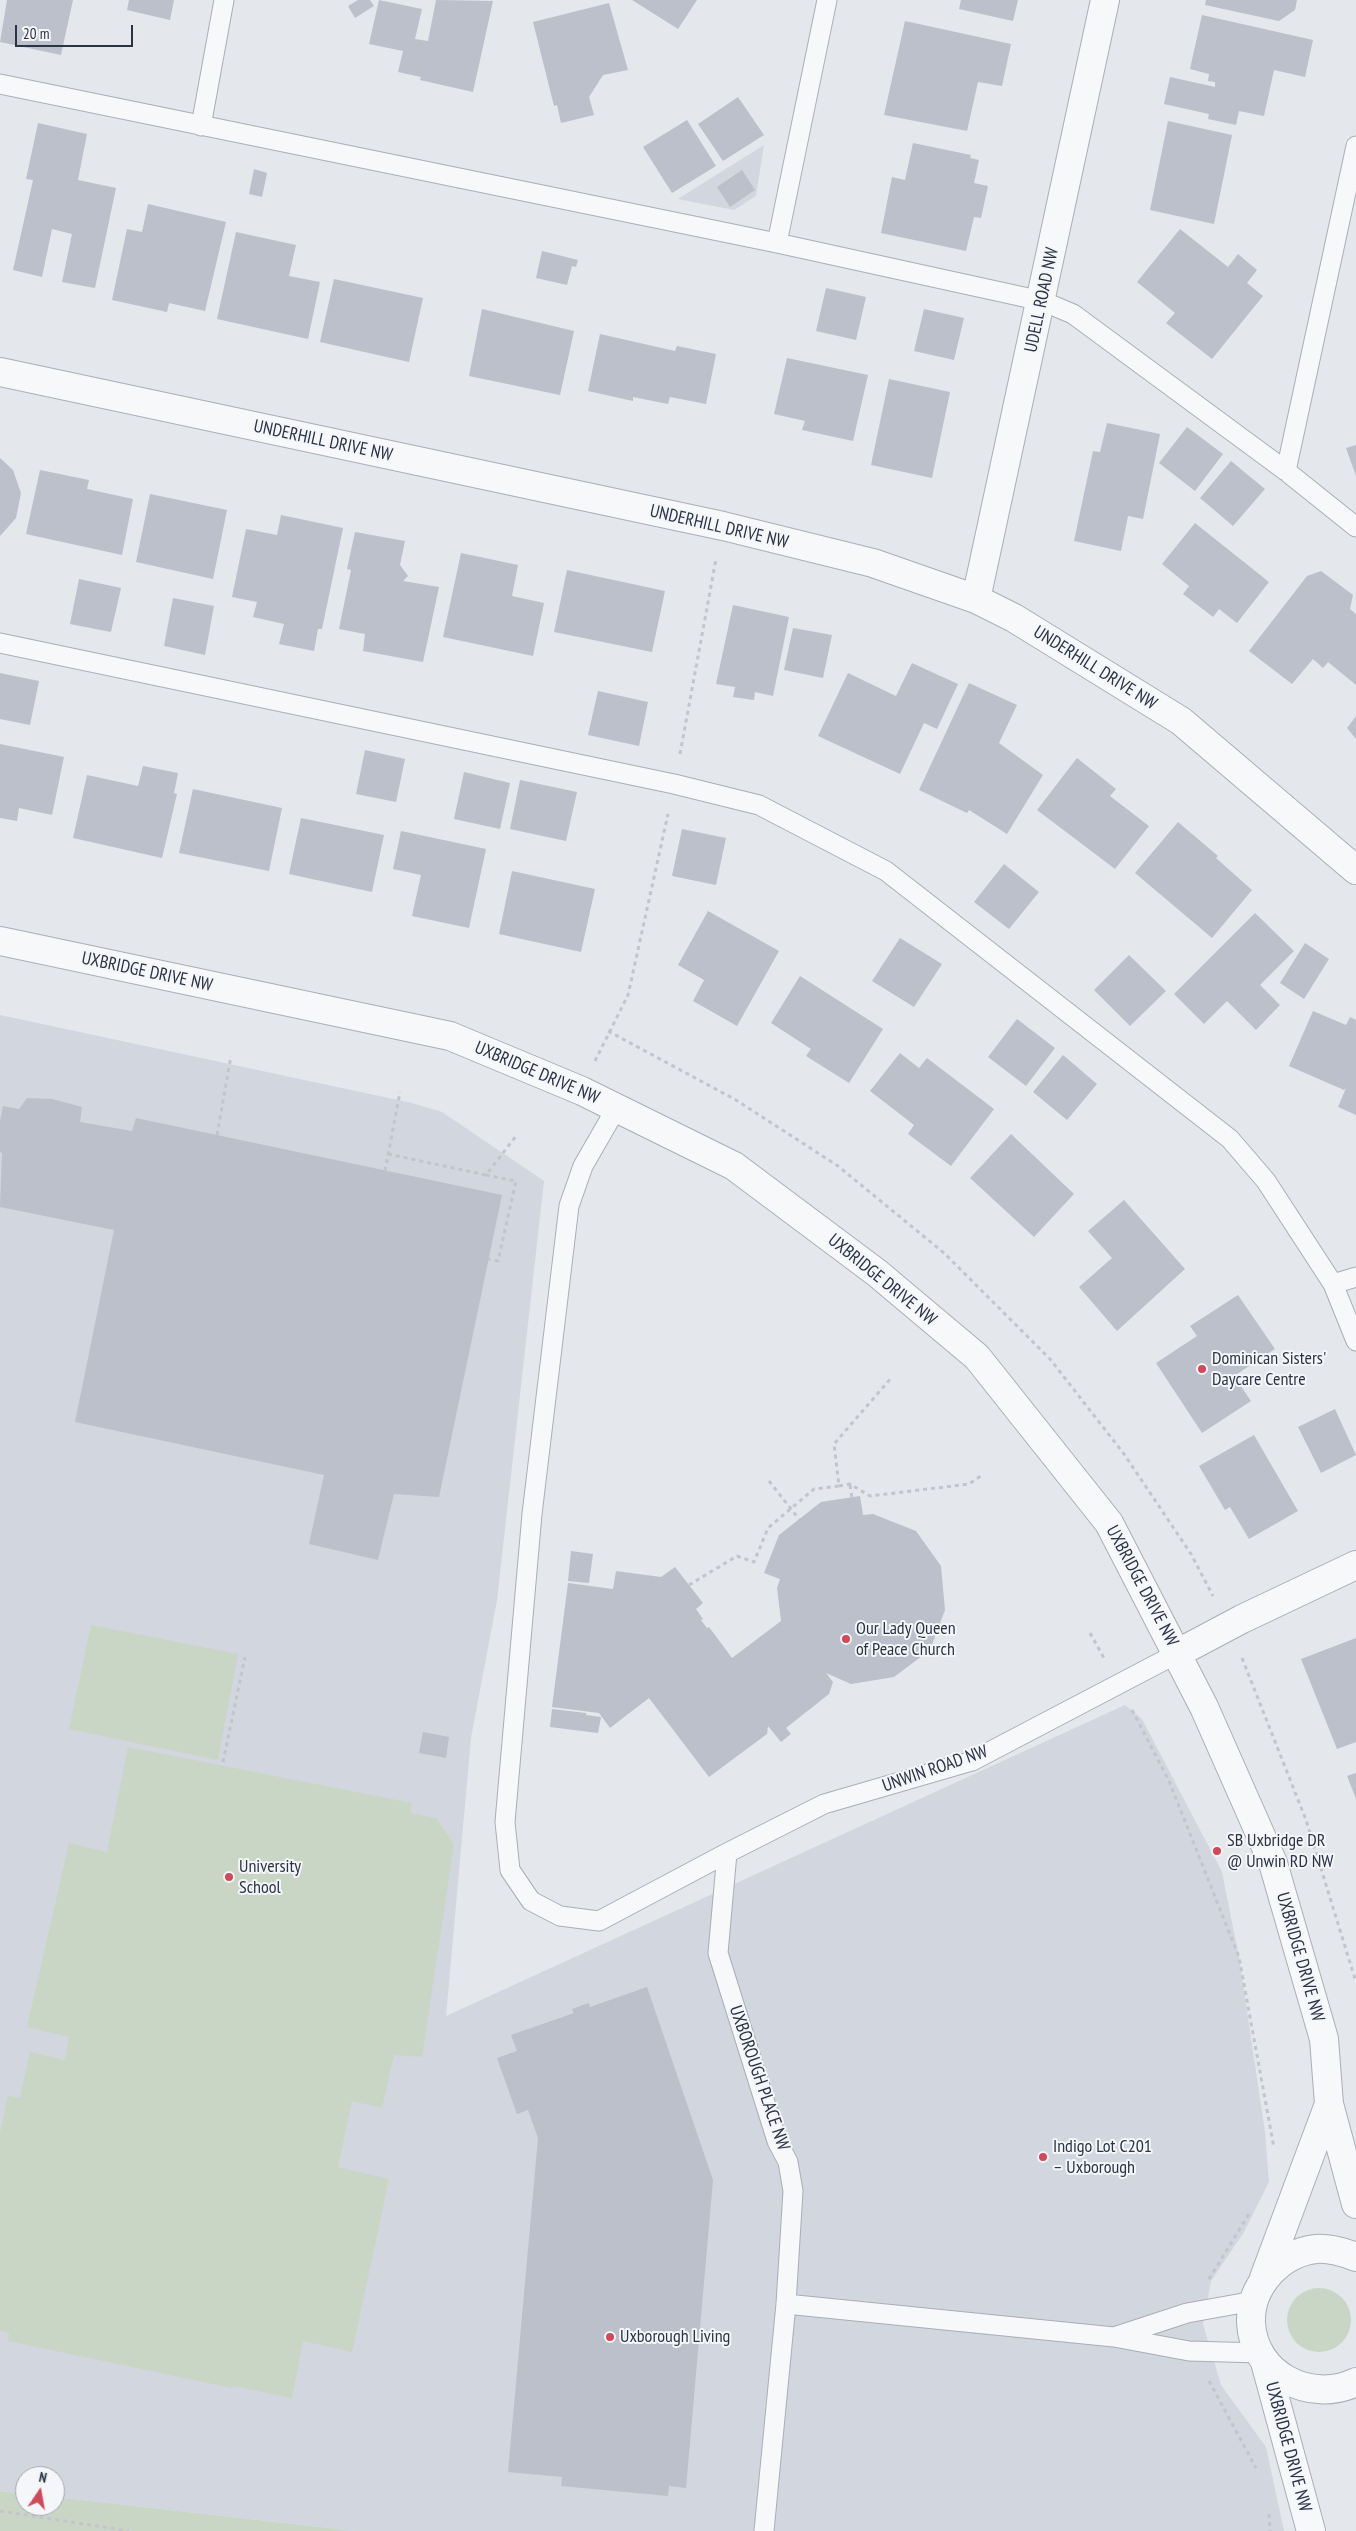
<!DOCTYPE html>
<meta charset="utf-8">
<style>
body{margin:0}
#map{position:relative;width:1356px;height:2531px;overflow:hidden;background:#e4e7ec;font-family:"PT Sans Narrow",sans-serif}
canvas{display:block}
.north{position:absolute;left:15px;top:2466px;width:50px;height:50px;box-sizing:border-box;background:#f4f6f9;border:1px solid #a4a8b1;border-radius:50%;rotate:12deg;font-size:14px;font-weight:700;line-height:20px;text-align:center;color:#2b3445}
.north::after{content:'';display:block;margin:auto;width:18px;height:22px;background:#d1495b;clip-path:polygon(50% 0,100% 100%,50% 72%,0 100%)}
.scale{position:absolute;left:15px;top:25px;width:118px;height:22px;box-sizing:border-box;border:2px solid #2b3445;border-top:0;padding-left:6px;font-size:15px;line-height:18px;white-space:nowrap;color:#2b3445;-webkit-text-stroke:4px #f4f6f9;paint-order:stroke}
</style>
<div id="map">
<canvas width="1356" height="2531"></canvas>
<div class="north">N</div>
<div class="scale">20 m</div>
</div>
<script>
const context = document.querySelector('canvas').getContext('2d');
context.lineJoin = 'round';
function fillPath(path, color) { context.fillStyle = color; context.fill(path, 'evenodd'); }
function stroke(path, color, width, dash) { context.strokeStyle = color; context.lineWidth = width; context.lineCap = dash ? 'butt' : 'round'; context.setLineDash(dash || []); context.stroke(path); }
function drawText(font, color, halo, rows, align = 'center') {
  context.font = font + ' "PT Sans Narrow",sans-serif'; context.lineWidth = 4; context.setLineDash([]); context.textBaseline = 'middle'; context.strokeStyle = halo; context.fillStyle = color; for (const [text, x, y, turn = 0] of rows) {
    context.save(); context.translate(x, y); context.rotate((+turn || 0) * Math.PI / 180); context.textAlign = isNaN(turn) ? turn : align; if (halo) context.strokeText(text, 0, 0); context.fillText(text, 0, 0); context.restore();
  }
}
fillPath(new Path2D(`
 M764,145L756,196L734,210L678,199Z
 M0,1015L412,1103L442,1112L544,1181L497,1600L471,1738L446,2016L1125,1705L1142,1719L1222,1872L1239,1957L1265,2132L1269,2182L1244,2232L1211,2281L1203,2324L1221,2385L1266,2447L1284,2531H355L55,2497V2476H25V2494L0,2491Z`), '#d2d6de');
fillPath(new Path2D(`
 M91,1625L238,1654L218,1760L69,1729Z
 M128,1747L412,1803L410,1813L436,1818L454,1844L422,2057L394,2055L382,2108L352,2101L338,2167L389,2179L352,2352L303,2341L292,2398L233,2386L232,2388L8,2341L9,2333L0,2330V2134L8,2096L20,2098L30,2052L65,2060L69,2037L27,2027L69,1843L107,1852Z
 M1287 2320a32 32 0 1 1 64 0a32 32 0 1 1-64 0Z
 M0,2491L25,2494V2506H55V2497L355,2531H0Z`), '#c9d6c5');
fillPath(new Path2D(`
 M7,0H73L61,55L0,42Z
 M129,0H174L170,20L127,10Z
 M358,0H370L374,6L355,18L348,6Z
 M379,0L422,9L415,39L428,41L436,0L493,1L473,92L420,80L421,77L398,72L403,51L369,44Z
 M632,0H697L678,29Z
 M961,0H1018L1013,21L959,9Z
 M1206,0H1297L1295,10L1279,21L1205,5Z
 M609,3L628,70L603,75L589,97L594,115L561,123L557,105L554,106L533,22Z
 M1202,15L1313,40L1305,77L1274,70L1264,116L1239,111L1236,125L1208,119L1209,114L1164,104L1170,77L1215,87V82L1208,81L1209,74L1190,69Z
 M905,21L1011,44L1002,86L978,82L967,131L884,115Z
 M738,97L764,135L723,161L698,124Z
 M687,120L716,166L672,193L643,147Z
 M1168,121L1232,135L1214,224L1150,210Z
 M38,123L87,134L78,180L116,188L95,288L62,282L72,234L52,229L42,277L13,270L33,180L26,179Z
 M913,143L971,155L970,158L979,160L974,183L988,186L981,218L974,217L966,251L881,233L892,177L905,180Z
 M254,169L267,173L262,197L249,194Z
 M742,170L755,190L730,207L717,187Z
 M148,204L226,222L205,311L169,303L167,312L112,300L127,229L142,232Z
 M1180,229L1228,267L1238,254L1257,270L1247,283L1263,296L1212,359L1166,323L1175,313L1137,282Z
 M236,232L296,245L289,276L320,282L308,339L217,319Z
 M542,251L578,260L576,267L572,266L567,285L536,278Z
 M334,279L423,298L409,362L320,342Z
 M826,288L866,297L856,340L816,331Z
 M482,309L574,331L560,395L469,376Z
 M924,309L964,318L954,360L914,351Z
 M600,334L675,351L677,346L716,354L706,404L670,397L668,404L633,397V401L588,391Z
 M787,358L868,375L853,441L802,430L805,421L774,414Z
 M889,379L950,392L932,478L871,465Z
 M1107,423L1160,434L1143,519L1128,516L1121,551L1074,541L1093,451L1100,452Z
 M1187,427L1223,454L1195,491L1159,463Z
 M1356,445V476L1346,448Z
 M0,458L13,470L21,493L16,518L0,536Z
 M1231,461L1265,489L1233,526L1200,498Z
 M40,470L89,480L87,489L133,499L122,555L26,534Z
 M150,494L227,510L213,579L136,562Z
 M281,515L343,528L322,629H318L314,651L279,644L284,624L253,617L257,602L232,597L246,529L277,535Z
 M1195,523L1269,582L1237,623L1219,609L1213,617L1183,594L1189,586L1162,564Z
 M355,532L405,541L400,565L408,576L403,581L439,587L423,662L363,651L365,634L339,629L351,570L347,569Z
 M461,553L518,565L512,596L544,603L533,656L443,637Z
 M567,570L665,591L652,652L554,632Z
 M1321,571L1353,595L1350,609L1356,614V685L1328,662L1323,668L1313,659L1292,684L1249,651L1307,576Z
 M79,579L121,588L111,632L70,624Z
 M173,598L214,606L205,655L164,646Z
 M733,605L789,617L773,696L755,692L754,700L733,697L735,687L716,684Z
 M793,628L832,635L823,678L784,670Z
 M912,663L958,684L937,729L924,723L900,774L818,736L848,673L896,696Z
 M0,673L39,681L30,725L0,719Z
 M969,683L1017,705L999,743L1043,775L1007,834L969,810L967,813L919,790Z
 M598,691L648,702L639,746L588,735Z
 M1356,716V739L1347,728Z
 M0,744L64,757L52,815L19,808L17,821L0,818Z
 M365,750L405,759L396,802L356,794Z
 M1077,758L1116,789L1110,796L1149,826L1115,869L1037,810Z
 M143,766L178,773L174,793L177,794L162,858L73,838L87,775L138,786Z
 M464,772L510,783L500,829L454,819Z
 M520,780L577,792L566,841L510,829Z
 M193,789L282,808L269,871L179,853Z
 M301,818L384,835L372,892L289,874Z
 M1178,822L1218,856L1216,858L1252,890L1212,938L1135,873Z
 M682,829L726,838L716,885L672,876Z
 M401,831L486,849L469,928L412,916L421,875L393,869Z
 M1004,864L1039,892L1009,929L974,902Z
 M512,871L595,889L581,952L499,934Z
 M708,911L779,951L737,1026L693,1001L704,980L678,965Z
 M1255,913L1294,951L1260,985L1280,1005L1256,1030L1227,1001L1204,1024L1174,994Z
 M900,938L942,964L914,1007L872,981Z
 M1305,943L1329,959L1304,999L1280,983Z
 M1129,955L1166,991L1130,1026L1094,990Z
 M800,976L883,1029L849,1083L806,1056L811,1049L771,1023Z
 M1313,1011L1346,1025L1350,1017L1356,1020V1115L1338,1107L1346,1088L1344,1090L1289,1066Z
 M1017,1019L1055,1048L1026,1086L988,1057Z
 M900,1053L919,1068L927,1058L994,1109L951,1166L908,1134L914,1125L870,1091Z
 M1063,1055L1097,1084L1067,1120L1033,1092Z
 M27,1098L52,1099L82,1107L80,1122L132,1131L136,1118L502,1195L439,1497L394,1494L378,1560L309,1544L324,1475L75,1422L114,1230L0,1207L2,1153L0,1152V1121L3,1106L19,1109Z
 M1011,1134L1074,1194L1034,1237L970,1178Z
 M1124,1200L1185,1269L1117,1331L1079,1287L1112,1258L1088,1231Z
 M1238,1295L1275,1349L1234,1376L1251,1401L1202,1433L1156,1363L1197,1336L1190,1326Z
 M1335,1409L1356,1455L1321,1473L1298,1427Z
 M1254,1435L1298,1511L1249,1539L1230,1507L1225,1510L1199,1466Z
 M860,1496L863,1515L873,1514L916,1531L941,1566L945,1610L930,1650L894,1677L851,1684L826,1673L833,1682L829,1694L786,1728L791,1734L781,1742L768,1726L767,1734L709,1777L649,1698L610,1728L599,1713L552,1707L568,1583L613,1589L616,1571L661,1577L675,1567L703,1603L696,1609L703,1619L701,1620L707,1628L709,1627L732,1658L781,1621L777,1588L780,1579L764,1573L779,1535L821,1502Z
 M571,1551L593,1554L589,1583L568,1581Z
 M1356,1638V1742L1337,1749L1301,1659Z
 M552,1709L586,1713V1715L601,1717L598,1733L550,1727Z
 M423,1732L449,1737L446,1758L419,1753Z
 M1356,1773V1799L1347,1776Z
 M647,1987L713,2180L686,2488L669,2486L668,2496L561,2486L562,2477L508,2472L538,2138L528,2110L517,2114L497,2058L517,2051L511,2035L574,2013L572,2009L580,2006L589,2003L590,2007Z`), '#bbc0ca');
const service = new Path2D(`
 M0,84L777,243L1042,301L1073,314L1286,471L1356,527
 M201,126L224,0
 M777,243L827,0
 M1286,471L1356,146
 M0,643L674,784L759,805L886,871L1230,1139L1266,1181L1333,1284L1356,1341
 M617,1107L583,1166L569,1206L532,1514L505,1822L510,1870L531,1901L560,1916L599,1921L727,1853L824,1804L972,1761L1178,1653
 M1333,1284L1356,1277
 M727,1853L718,1953L777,2141L788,2162L793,2191L786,2304L764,2531
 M786,2304L1114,2337L1189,2351L1261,2353
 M1117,2336L1187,2313L1254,2301`);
const minor = new Path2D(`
 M0,372L723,526L873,563L976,599L1014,618L1181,721L1356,870
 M976,599L1105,0
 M0,941L450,1036L582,1091L734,1166L877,1273L977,1357L1109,1523L1204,1707L1273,1863L1324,2039L1329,2104L1356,2204
 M1178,1653L1242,1619L1356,1565
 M1356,2257C1343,2252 1330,2248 1316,2249C1280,2253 1250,2286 1251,2322C1253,2375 1311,2404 1356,2382
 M1264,2278L1329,2104
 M1265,2362L1311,2531`);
stroke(service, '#a9aeb7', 21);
stroke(minor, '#a9aeb7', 30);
stroke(new Path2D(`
 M680,754L716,559
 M608,1031L736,1100L838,1166L944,1253L1050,1359L1124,1454L1191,1554L1213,1596
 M595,1061L628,995L668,814
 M217,1135L231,1056
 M388,1154L486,1175L516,1136
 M385,1171L400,1092
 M486,1175L516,1181L498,1261L488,1259
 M769,1481L799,1519
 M850,1485L852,1498
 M839,1486L850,1484L870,1496L969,1484L982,1475
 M689,1585L737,1556L754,1562L768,1528L814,1489L839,1486L834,1444L892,1377
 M1090,1633L1104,1658
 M1242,1658L1306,1820L1356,1982
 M1132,1710L1169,1781L1239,1957L1274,2148
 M223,1762L245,1657
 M1209,2279L1249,2214
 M1209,2381L1256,2468
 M0,2511L129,2531
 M1269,2514L1270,2531`), '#c2c5cb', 3, [4, 4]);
stroke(service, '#f7f8fa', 19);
stroke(minor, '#f7f8fa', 28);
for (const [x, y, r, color] of [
 [1202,1369,5,"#d1495b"],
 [846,1639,5,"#d1495b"],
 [1217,1851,5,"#d1495b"],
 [229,1877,5,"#d1495b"],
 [1043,2157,5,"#d1495b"],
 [610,2337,5,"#d1495b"]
]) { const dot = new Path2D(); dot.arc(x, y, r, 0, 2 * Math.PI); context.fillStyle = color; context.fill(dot); stroke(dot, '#f4f6f9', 2); }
drawText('18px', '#2b3445', '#f4f6f9', [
 ["UDELL ROAD NW",1042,300,-78],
 ["UNDERHILL DRIVE NW",323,441,12],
 ["UNDERHILL DRIVE NW",719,527,13],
 ["UNDERHILL DRIVE NW",1095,668,32],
 ["UXBRIDGE DRIVE NW",147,972,12],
 ["UXBRIDGE DRIVE NW",537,1073,23],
 ["UXBRIDGE DRIVE NW",882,1280,39],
 ["UXBRIDGE DRIVE NW",1142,1586,62],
 ["UNWIN ROAD NW",935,1769,-19],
 ["UXBRIDGE DRIVE NW",1300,1957,74],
 ["UXBOROUGH PLACE NW",759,2078,71],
 ["UXBRIDGE DRIVE NW",1288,2447,75]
]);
drawText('18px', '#2b3445', '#f4f6f9', [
 ["Dominican Sisters'",1212,1359],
 ["Daycare Centre",1212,1380],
 ["Our Lady Queen",856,1629],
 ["of Peace Church",856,1650],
 ["SB Uxbridge DR",1227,1841],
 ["@ Unwin RD NW",1227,1862],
 ["University",239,1867],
 ["School",239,1888],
 ["Indigo Lot C201",1053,2147],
 ["– Uxborough",1053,2168],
 ["Uxborough Living",620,2337]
], 'left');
</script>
